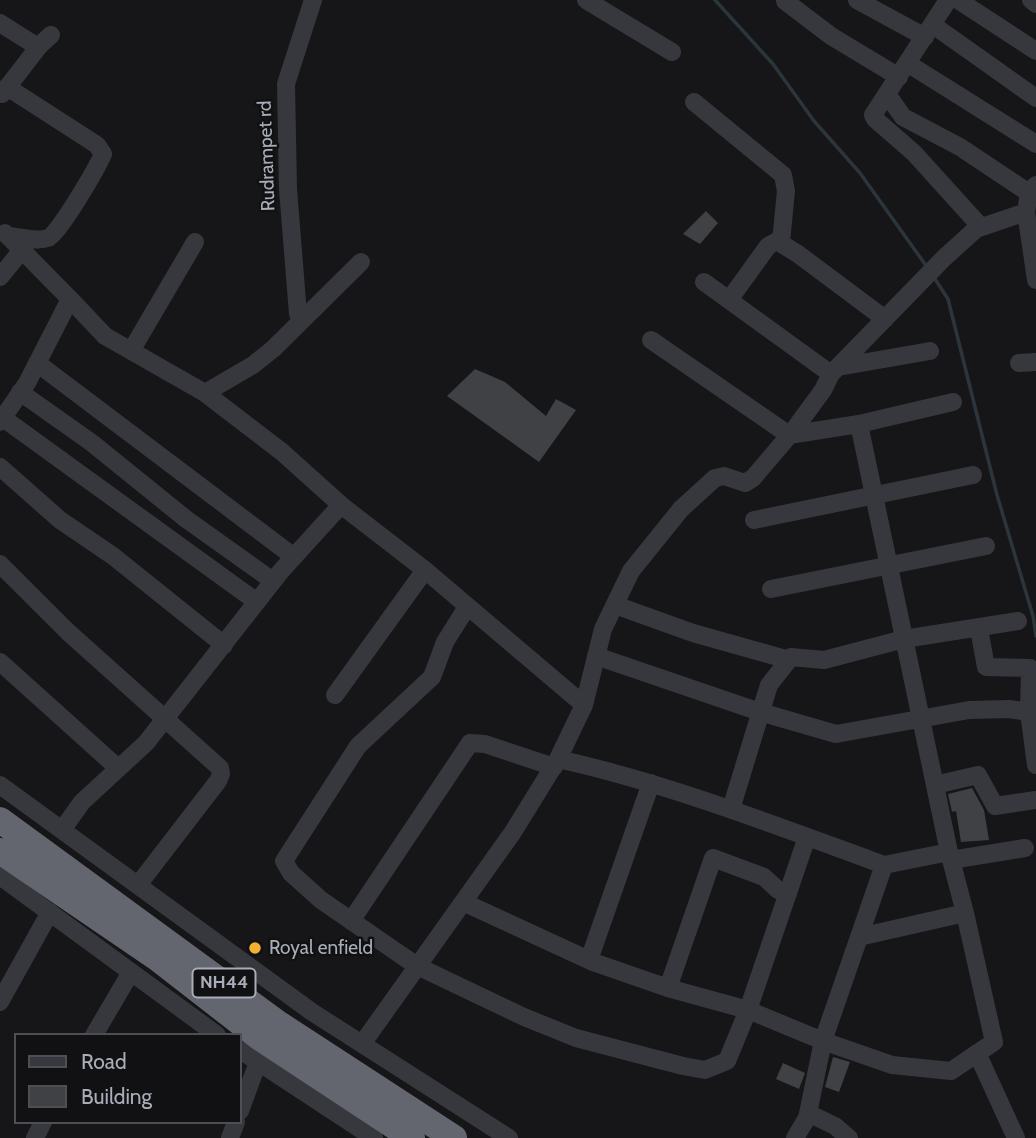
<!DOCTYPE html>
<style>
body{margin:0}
#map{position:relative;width:1036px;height:1138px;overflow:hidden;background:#161618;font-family:Cabin,sans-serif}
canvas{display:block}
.legend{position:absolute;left:14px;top:1033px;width:228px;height:91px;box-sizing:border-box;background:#111113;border:2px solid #4d4f55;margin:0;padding:9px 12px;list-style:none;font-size:21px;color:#a8adb8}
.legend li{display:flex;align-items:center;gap:14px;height:35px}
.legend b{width:35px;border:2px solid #4d4f55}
</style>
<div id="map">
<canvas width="1036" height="1138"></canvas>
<ul class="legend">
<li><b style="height:9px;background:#37383d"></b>Road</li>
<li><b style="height:19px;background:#404145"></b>Building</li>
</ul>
</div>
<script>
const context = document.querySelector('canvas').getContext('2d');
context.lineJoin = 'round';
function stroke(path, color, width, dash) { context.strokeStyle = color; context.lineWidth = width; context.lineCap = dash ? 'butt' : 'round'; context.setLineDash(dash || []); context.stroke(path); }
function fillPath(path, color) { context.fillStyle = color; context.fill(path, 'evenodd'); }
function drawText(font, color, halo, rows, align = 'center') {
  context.font = font + ' Cabin,sans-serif'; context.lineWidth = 5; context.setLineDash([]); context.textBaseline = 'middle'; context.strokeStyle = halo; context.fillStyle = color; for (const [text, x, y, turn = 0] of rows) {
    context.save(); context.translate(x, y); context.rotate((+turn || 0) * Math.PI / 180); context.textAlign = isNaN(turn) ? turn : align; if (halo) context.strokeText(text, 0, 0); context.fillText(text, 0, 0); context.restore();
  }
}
stroke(new Path2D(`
 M715,0L773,64L814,121L860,173L927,267
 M933,276L948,299L997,495L1033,616L1036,636`), '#2c353c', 3.5);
fillPath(new Path2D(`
 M706,211L718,223L700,244L683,234Z
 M475,369L505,382L546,416L556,399L576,410L539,462L447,396Z
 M972,788L984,810L989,840L961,842L956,811L952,812L948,794Z
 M833,1057L850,1062L839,1092L825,1087Z
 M783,1063L805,1073L799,1089L776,1079Z`), '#404145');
stroke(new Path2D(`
 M586,0L672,52
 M857,0L925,37
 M948,0L873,115L875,119L914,153L981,227
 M958,0L1036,51
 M1031,0L1036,4
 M785,1L831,36L899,77
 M0,23L38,47
 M933,25L1036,98
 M907,63L1036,144
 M7,87L97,145L103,154C98,166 59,234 48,238C38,242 20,237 9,236
 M2,94L40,45L51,35
 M887,94L903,117L960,147L1029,193
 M694,102L783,175L786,191L781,242
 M1026,212L1036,280
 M0,277L22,250
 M704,282L831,374
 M729,300L768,246L777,241L798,254L885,319
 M298,314L288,189L286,84L313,0
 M651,340L789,435L859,424L953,402
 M131,351L195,242
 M37,363L294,557
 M1019,363L1036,362
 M838,367L930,351
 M20,392L92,443L186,519L273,581
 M205,393L253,365L273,349L361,262
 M3,418L257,602
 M0,422L27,383L70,299L5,233
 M0,467L60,520L113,556L224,645
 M341,505L425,570L584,705
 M754,520L973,475
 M0,564L68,632L220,768L221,774L218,781L138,885
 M771,589L986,546
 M615,605L693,633L789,660
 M467,607L445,642L432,677L358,746L284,861L291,873L321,900L417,966L524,1017L576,1038L683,1066L705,1070L727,1061L748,1010L807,837
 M596,656L760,712L836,734L969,710L1009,709L1029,712L1030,668L986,667L979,629
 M0,662L118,768
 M335,695L425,570
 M1029,712L1036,765
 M0,785L312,1012L509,1138
 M935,785L978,775L995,806L1036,800
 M731,809L769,685L791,657L824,660L904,639L1018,621
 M62,830L82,802L146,743L281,571L341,505L282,452L205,393L105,336L70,299
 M951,860L1025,848
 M884,865L949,852
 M0,876L217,1035
 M463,902L593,962L668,988L748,1010L823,1041L884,865C777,826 670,784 558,759
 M351,921L470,743L485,744L554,767
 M859,937L965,913
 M589,960L651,783
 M668,988L713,858L764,877L778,890L788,894
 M0,1002L50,912
 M94,1035L131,972
 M362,1044L513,832L558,759L584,705L603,629L631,571L681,509L715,478L724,476L745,483L753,478L793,431L823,390L831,374L944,258L976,229L1026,212L1029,193L1036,185
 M240,1050L374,1138
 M977,1053L1016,1138
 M240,1111L258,1062
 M808,1113L835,1126L849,1138
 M35,1138L43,1122
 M230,1138L236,1122
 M795,1138L807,1118L823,1041L892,1065L951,1071L994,1042L965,913L949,852L859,424`), '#37383d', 18);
stroke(new Path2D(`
 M0,820L279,1024L454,1138
 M0,851L157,958L260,1038L412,1138`), '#63666e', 26);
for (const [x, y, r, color] of [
 [255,948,7,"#f2b134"]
]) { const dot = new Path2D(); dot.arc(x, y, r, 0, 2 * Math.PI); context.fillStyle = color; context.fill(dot); stroke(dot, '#111113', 2.5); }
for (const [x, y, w] of [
 [224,983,63]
]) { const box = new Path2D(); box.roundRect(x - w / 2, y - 14.5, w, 29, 5); context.fillStyle = '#111113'; context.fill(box); stroke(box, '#a8adb8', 2); }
drawText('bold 18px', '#a8adb8', null, [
 ["NH44",224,983]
]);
drawText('19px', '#a8adb8', '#111113', [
 ["Rudrampet rd",267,156,-92]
]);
drawText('19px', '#a8adb8', '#111113', [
 ["Royal enfield",269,948]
], 'left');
</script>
